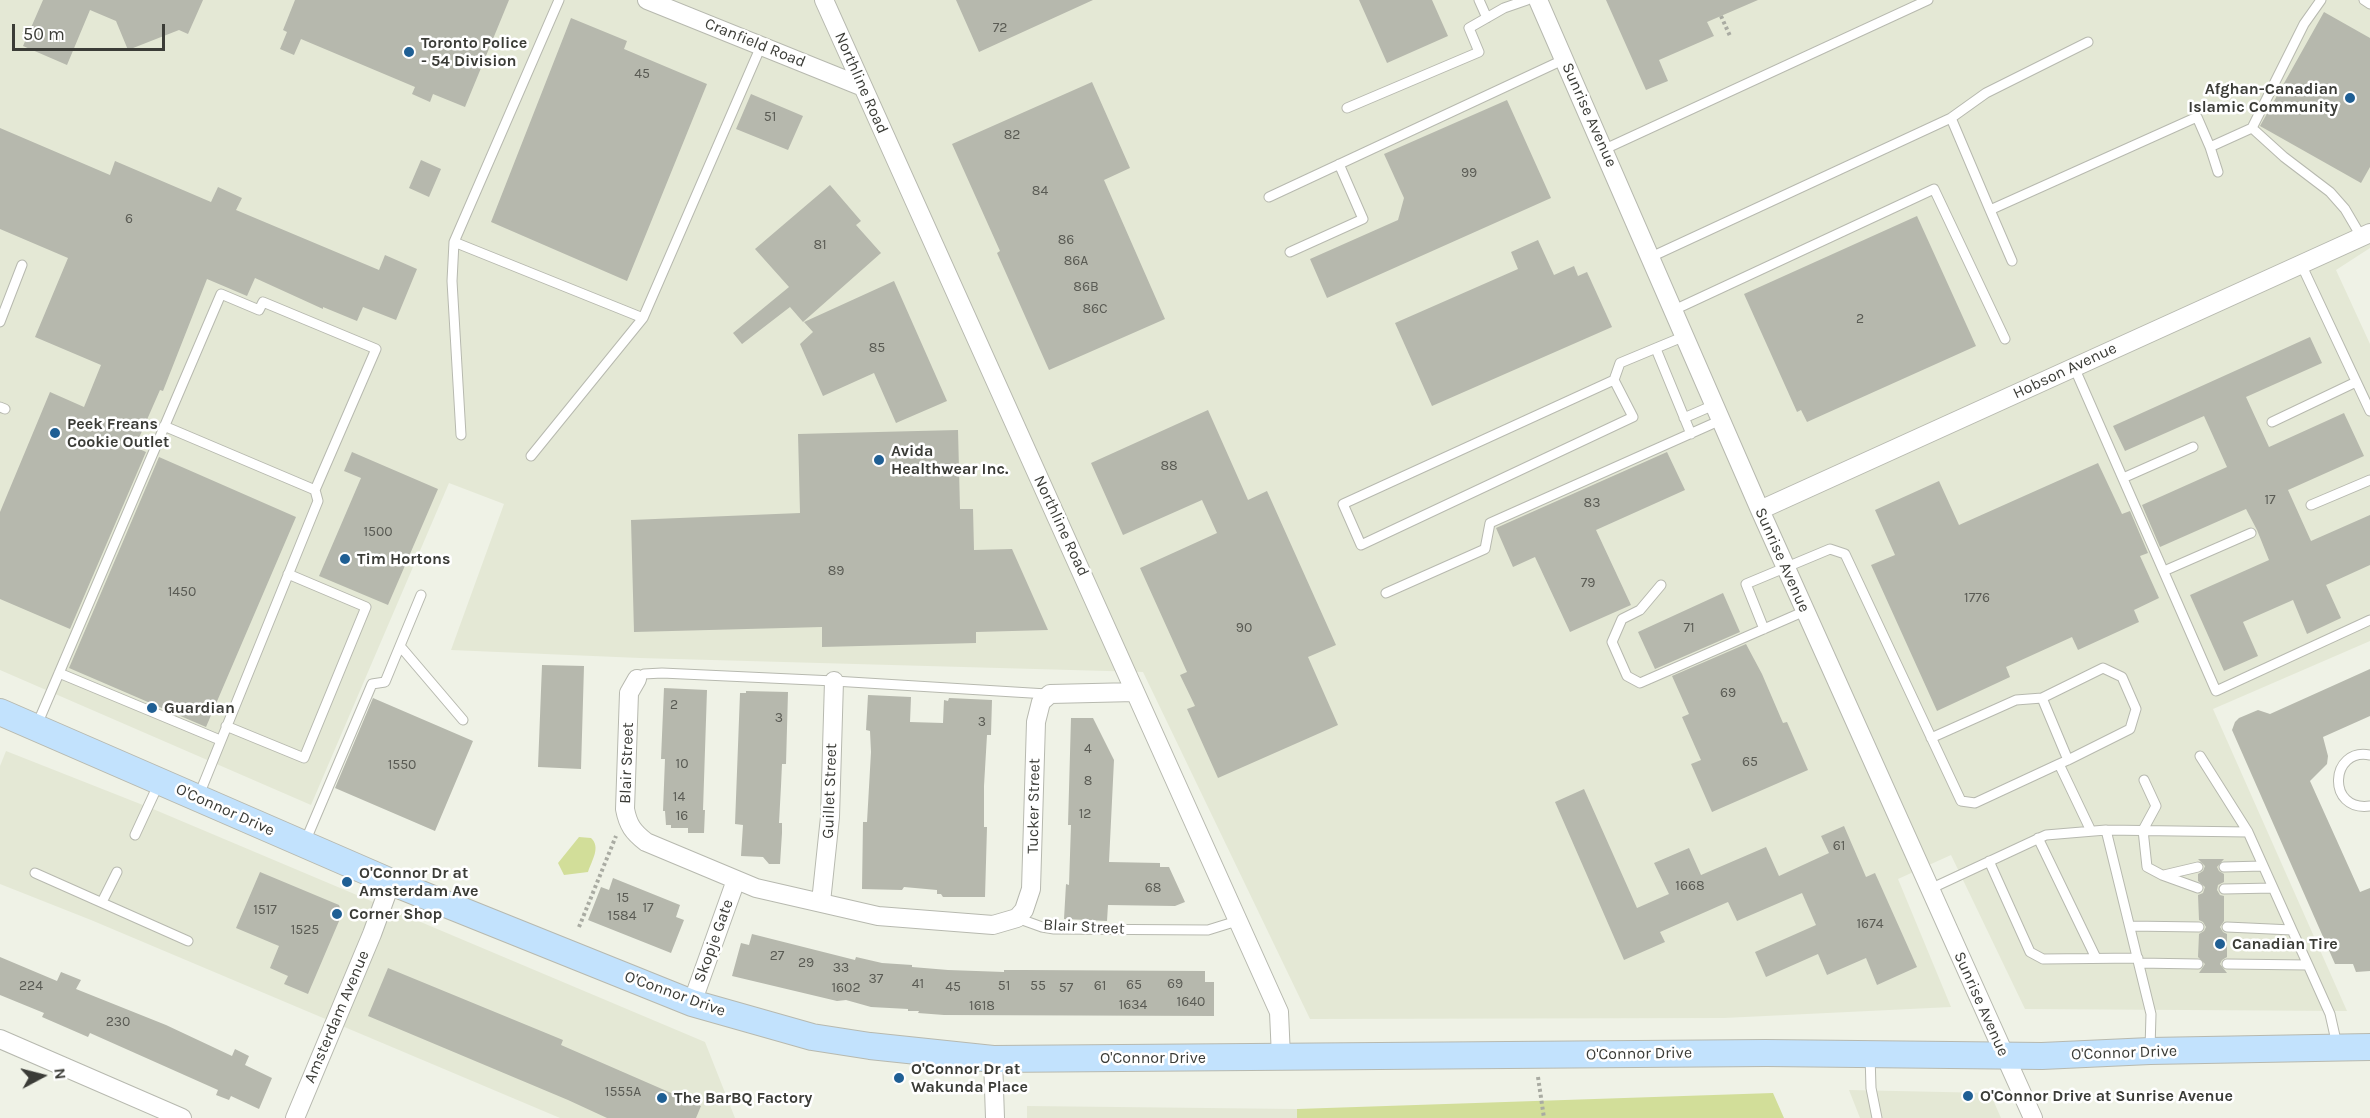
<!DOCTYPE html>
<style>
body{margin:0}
#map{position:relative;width:2370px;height:1118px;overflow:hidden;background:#eff2e6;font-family:Karla,sans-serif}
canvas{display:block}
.north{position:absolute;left:12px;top:1046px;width:60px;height:60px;-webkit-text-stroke:4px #fff;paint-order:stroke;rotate:83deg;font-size:16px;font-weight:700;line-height:24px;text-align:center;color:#3b3c37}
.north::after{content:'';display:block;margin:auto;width:21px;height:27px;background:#3b3c37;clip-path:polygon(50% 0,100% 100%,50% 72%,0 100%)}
.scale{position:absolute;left:12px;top:24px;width:153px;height:27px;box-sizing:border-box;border:3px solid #3b3c37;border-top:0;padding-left:8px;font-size:18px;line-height:21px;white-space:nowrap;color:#3b3c37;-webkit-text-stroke:4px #fff;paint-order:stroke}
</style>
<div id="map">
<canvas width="2370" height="1118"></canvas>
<div class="north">N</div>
<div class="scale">50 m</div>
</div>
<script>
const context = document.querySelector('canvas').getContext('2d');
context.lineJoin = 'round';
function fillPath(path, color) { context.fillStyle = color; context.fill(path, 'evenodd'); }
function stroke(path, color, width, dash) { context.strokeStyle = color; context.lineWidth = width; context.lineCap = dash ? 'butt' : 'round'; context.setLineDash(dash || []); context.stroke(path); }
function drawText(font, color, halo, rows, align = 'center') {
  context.font = font + ' Karla,sans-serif'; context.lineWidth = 5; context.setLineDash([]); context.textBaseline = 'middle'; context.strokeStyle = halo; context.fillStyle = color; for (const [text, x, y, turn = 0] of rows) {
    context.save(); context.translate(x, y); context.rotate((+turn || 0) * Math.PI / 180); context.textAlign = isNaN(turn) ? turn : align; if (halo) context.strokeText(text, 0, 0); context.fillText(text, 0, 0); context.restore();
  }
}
fillPath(new Path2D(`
 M0,0H2370V248L2336,270L2370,344V641L2213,709L2347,1011L2025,1009L1951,855L1898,879L1951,1007L1724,1018L1310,1019L1143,672L640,658L451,650L504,504L449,483L311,805L0,670Z
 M6,751L153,809L705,1042L735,1118H560L91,920L0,884V766Z
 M1849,1090L1990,1093L2001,1118H1860Z
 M1027,1106L1297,1109V1118H1027Z`), '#e4e8d5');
fillPath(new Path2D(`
 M579,837L591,838C601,847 592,860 588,872L564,875L558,863Z
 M1773,1093L1784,1118H1297V1109Z`), '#d2de99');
fillPath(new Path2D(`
 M43,0H203L188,34L179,30L128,50L116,21L90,10L67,65L23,46Z
 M295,0H509L465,107L433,94L430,102L412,94L415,87L301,39L294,55L280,49L287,32L283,30Z
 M956,0H1093L979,52Z
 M1359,0H1432L1448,36L1387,63Z
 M1606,0H1758L1707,22L1714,36L1659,60L1668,81L1646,90Z
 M2324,12L2370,38V167L2361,183L2260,126Z
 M571,18L627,41L624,49L707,84L627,281L491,222Z
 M1092,82L1130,168L1104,180L1165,319L1049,370L997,253L1000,251L952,144Z
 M751,94L803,116L788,150L736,129Z
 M1507,100L1551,198L1327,298L1310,259L1398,220L1404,198L1384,154Z
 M0,128L110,175L115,161L211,202L218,187L242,198L236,210L379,270L385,255L417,269L396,320L363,307L357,321L323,307V309L255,278L247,296L207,279L163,391L160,390L135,447L146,452L70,629L0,599V512L50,392L84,407L101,365L35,337L68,258L0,229Z
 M421,160L441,169L429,197L409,188Z
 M830,185L861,221L856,225L881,253L803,322L790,307L742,344L733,333L789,287L755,249Z
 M1917,216L1976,346L1807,422L1801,410L1797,412L1744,294Z
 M1538,240L1554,275L1574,266L1578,276L1587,272L1612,327L1432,406L1395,323L1518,269L1511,252Z
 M894,281L947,401L896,423L874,373L823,396L800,344L813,332L804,322Z
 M2310,337L2322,363L2246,397L2269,447L2344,413L2364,456L2288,490L2311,541L2370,515V565L2326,585L2341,618L2307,634L2293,600L2243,622L2258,656L2224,671L2190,595L2269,560L2257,530L2246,509L2160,547L2142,505L2227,467L2204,416L2125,451L2113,426Z
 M1208,410L1248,500L1267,491L1336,645L1308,657L1338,725L1218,778L1187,709L1195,706L1180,675L1187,672L1140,568L1217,533L1202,500L1123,535L1091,463Z
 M958,430L960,509H973L974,550L1012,549L1048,630L976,632V643L822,647V627L634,632L631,520L800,513L798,434Z
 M352,452L438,489L388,605L319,576L361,478L344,471Z
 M1667,452L1685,490L1596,530L1631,605L1570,632L1535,557L1513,567L1496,528Z
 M159,457L296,517L206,727L69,668Z
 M2098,463L2122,514L2130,511L2148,553L2140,556L2159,598L2134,610L2139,622L2078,650L2072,637L2006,667L2010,677L1937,711L1871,565L1895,555L1875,510L1939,481L1959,525Z
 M1723,593L1740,632L1655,669L1638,632Z
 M1746,644L1762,674L1783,723L1787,722L1808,770L1712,812L1691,764L1701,760L1682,717L1689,714L1672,676Z
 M542,665L584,666L581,769L538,767Z
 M2370,669V716L2323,737L2328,756L2327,764L2310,781L2360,892L2370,888V971L2356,972L2353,964H2335L2232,730L2235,722L2239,718L2258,710L2270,714Z
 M664,688L707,690L703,810H705L704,833H688V828H671V825H666L665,811H663L665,759H661Z
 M746,691L788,692L786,764H782L781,786L779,823H782V833L780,864H769L763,857L741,856L743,825L735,824L740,693H746Z
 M868,695L911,697L910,722L943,723L944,700L948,701L949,698L992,700L991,735H987L984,786V827H987L985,897H943L941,894H937V890L904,887L902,890L862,889L863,822H867L871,752L870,731L866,730Z
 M373,698L473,741L435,831L335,788Z
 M1071,718H1093L1114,760L1109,862L1160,863V867H1169L1185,902L1175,906L1108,905L1107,921L1064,919L1066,884L1069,885L1071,825H1068Z
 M1584,789L1637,908L1669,894L1654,863L1689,848L1701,875L1766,847L1779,876L1829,853L1821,836L1844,826L1866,877L1875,873L1917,967L1877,985L1866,958L1827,975L1818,954L1766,977L1755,952L1816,925L1802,893L1737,921L1728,902L1660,932L1665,942L1624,960L1555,802Z
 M2198,859H2224L2217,867L2219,871L2224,874V882L2218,885L2217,890L2220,895L2224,896V921L2220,927L2223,932L2227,934V957L2222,960L2220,964L2227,973H2199L2205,964L2198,957L2199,934L2204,931L2206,927L2203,922L2199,920L2198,895L2203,893L2205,887L2198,881V874L2203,871L2205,866Z
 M260,872L339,905L342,914L308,994L284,984L288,976L270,968L279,946L236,928Z
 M613,878L680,905L676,917L684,920L671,953L588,920L601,887L609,890Z
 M752,934L855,960L856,957L882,963L912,965V967L948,970L1004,972V970H1025L1205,971V982H1214V1016L944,1015L918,1013L919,1011H908V1009L871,1007L846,1000L837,1001L732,976L741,943L749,945Z
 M0,957L57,981L61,972L81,980L76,989L166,1025L232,1056L235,1049L249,1056L245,1065L272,1078L259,1109L231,1096L229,1100L216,1095L218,1090L90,1033L88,1037L42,1017L44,1013L0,995Z
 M388,968L563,1040L561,1045L701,1106L696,1118H607L568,1100L368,1016Z`), '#b6b8ad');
const service = new Path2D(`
 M559,0L454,242L643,318L761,46
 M1479,0L1487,18
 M2364,0L2370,4
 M1347,108L1479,52L1469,28L1504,8L1527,0
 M1951,118L1986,93L2088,42
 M2252,128L2304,24L2321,0
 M2210,147L2218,172
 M1605,149L1928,0
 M1269,197L1565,59
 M1990,210L2012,261
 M454,242L452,281L461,435
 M1290,252L1363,219L1339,164
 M1651,257L1951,118L1990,210L2197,117L2210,147L2252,128L2284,157L2330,192L2345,209L2362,238
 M2301,264L2370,411
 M1674,310L1934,189L2005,339
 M0,322L22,265
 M1656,349L1691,434
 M2074,367L2216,691L2370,620
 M1614,380L1633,417L1361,545L1343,504Z
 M1614,380L1620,363L1685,336
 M0,407L5,409
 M1684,418L1714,405
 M2272,422L2356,382
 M164,426L315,490
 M531,456L643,318
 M2123,478L2193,447
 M2311,505L2370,480
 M2164,571L2251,533
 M1661,585L1640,610L1622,619L1612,642L1627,676L1640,683L1805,611
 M1386,593L1485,549L1490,523L1721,420
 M1764,629L1746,584L1830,549L1845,554L1961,801L1975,803L2059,764
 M400,646L463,720
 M59,673L220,740
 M637,679L644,674L662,673L834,681L1047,694
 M226,726L304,758L366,607L288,574
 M36,727L221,294L259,310L263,302L376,349L315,490L318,501L199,795
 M1931,738L2016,700L2042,698
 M2370,755C2330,747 2326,812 2370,806
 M2200,756L2248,832L2292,930
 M2068,760L2042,698L2103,668L2122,677L2136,709L2130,729L2068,760L2059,764L2091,831
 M2144,780L2156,806L2143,830L2147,867L2162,875L2198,888
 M2106,830L2248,832
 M135,835L159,783
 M2038,838L2096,958
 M305,842L372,684L385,682L421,595
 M1989,861L2030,952L2043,959L2138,958
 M2224,867L2263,866
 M35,873L188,941
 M2164,875L2198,867
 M1930,889L2046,835L2106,830L2151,1014L2150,1049
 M2224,889L2273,888
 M102,902L117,872
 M1017,918L1042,927L1054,929L1208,930L1237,921
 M2130,926L2199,927
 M2227,927L2292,930L2308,965
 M2139,963L2198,964
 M2227,964L2308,965L2330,1014L2337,1045
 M1870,1055L1871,1088L1877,1118`);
const minor = new Path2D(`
 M647,0L863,87
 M824,0L1279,1012L1281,1057
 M1538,0L1760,510L2033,1118
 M1760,510L2370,233
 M637,679L629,693L625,809C628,825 633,832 646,842L756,888L878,916L993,925L1017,918L1024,910L1031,889L1036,722L1041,702L1050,694L1135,692
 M821,902L830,817L834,681
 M692,1003L736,880
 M0,1039L182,1118
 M993,1059L995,1118
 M295,1118L372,934L391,882`);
const secondary = new Path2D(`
 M0,712L391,882L692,1003L812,1037L870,1046L993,1059L1766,1053L2042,1056L2150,1051L2370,1047`);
stroke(service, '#b7b9af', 11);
stroke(minor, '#b7b9af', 20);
stroke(secondary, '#b7b9af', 28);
stroke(new Path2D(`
 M1721,16L1730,36
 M579,927L616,836
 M1538,1077L1544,1118`), '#a9aba2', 4, [3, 3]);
stroke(service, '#fff', 9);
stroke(minor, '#fff', 18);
stroke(secondary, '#c2e2fd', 26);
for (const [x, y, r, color] of [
 [409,52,6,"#1f5f94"],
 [2350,98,6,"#1f5f94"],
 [55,433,6,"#1f5f94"],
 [879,460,6,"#1f5f94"],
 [345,559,6,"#1f5f94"],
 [152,708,6,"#1f5f94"],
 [347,882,6,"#1f5f94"],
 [337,914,6,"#1f5f94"],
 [2220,944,6,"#1f5f94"],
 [899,1078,6,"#1f5f94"],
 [1968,1096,6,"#1f5f94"],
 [662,1098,6,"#1f5f94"]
]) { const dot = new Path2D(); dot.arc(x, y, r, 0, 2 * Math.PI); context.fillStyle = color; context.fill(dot); stroke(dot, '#fff', 2); }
drawText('14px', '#5a5b54', null, [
 ["72",1000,28],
 ["45",642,74],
 ["51",770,117],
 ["82",1012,135],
 ["99",1469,173],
 ["84",1040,191],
 ["6",129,219],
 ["86",1066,240],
 ["81",820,245],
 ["86A",1076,261],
 ["86B",1086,287],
 ["86C",1095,309],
 ["2",1860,319],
 ["85",877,348],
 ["88",1169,466],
 ["17",2270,500],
 ["83",1592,503],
 ["1500",378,532],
 ["89",836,571],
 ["79",1588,583],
 ["1450",182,592],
 ["1776",1977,598],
 ["90",1244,628],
 ["71",1689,628],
 ["69",1728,693],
 ["2",674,705],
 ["3",779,718],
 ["3",982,722],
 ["4",1088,749],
 ["65",1750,762],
 ["10",682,764],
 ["1550",402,765],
 ["8",1088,781],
 ["14",679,797],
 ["12",1085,814],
 ["16",682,816],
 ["61",1839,846],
 ["1668",1690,886],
 ["68",1153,888],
 ["15",623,898],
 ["17",648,908],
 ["1517",265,910],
 ["1584",622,916],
 ["1674",1870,924],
 ["1525",305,930],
 ["27",777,956],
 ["29",806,963],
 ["33",841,968],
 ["37",876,979],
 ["41",918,984],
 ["69",1175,984],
 ["65",1134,985],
 ["224",31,986],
 ["51",1004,986],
 ["55",1038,986],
 ["61",1100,986],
 ["45",953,987],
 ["1602",846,988],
 ["57",1066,988],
 ["1640",1191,1002],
 ["1634",1133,1005],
 ["1618",982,1006],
 ["230",118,1022],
 ["1555A",623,1092]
]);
drawText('bold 16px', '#3b3c37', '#fff', [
 ["Toronto Police",421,43],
 ["- 54 Division",421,61],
 ["Afghan-Canadian",2338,89,"right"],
 ["Islamic Community",2338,107,"right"],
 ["Peek Freans",67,424],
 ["Cookie Outlet",67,442],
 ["Avida",891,451],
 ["Healthwear Inc.",891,469],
 ["Tim Hortons",357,559],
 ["Guardian",164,708],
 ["O'Connor Dr at",359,873],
 ["Amsterdam Ave",359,891],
 ["Corner Shop",349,914],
 ["Canadian Tire",2232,944],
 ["O'Connor Dr at",911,1069],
 ["Wakunda Place",911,1087],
 ["O'Connor Drive at Sunrise Avenue",1980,1096],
 ["The BarBQ Factory",674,1098]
], 'left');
drawText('16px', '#3b3c37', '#fff', [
 ["Cranfield Road",755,43,22],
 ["Northline Road",861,83,66],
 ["Sunrise Avenue",1589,115,66],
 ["Hobson Avenue",2065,371,-25],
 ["Northline Road",1061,526,65],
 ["Sunrise Avenue",1782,560,66],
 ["Blair Street",627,763,-88],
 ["Guillet Street",830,791,-88],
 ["Tucker Street",1034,806,-89],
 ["O'Connor Drive",225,810,24],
 ["Blair Street",1084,927,3],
 ["Skopje Gate",714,941,-70],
 ["O'Connor Drive",675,994,20],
 ["Sunrise Avenue",1981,1004,66],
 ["Amsterdam Avenue",337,1017,-67],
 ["O'Connor Drive",2124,1053,-2],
 ["O'Connor Drive",1639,1054,-1],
 ["O'Connor Drive",1153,1058]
]);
</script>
